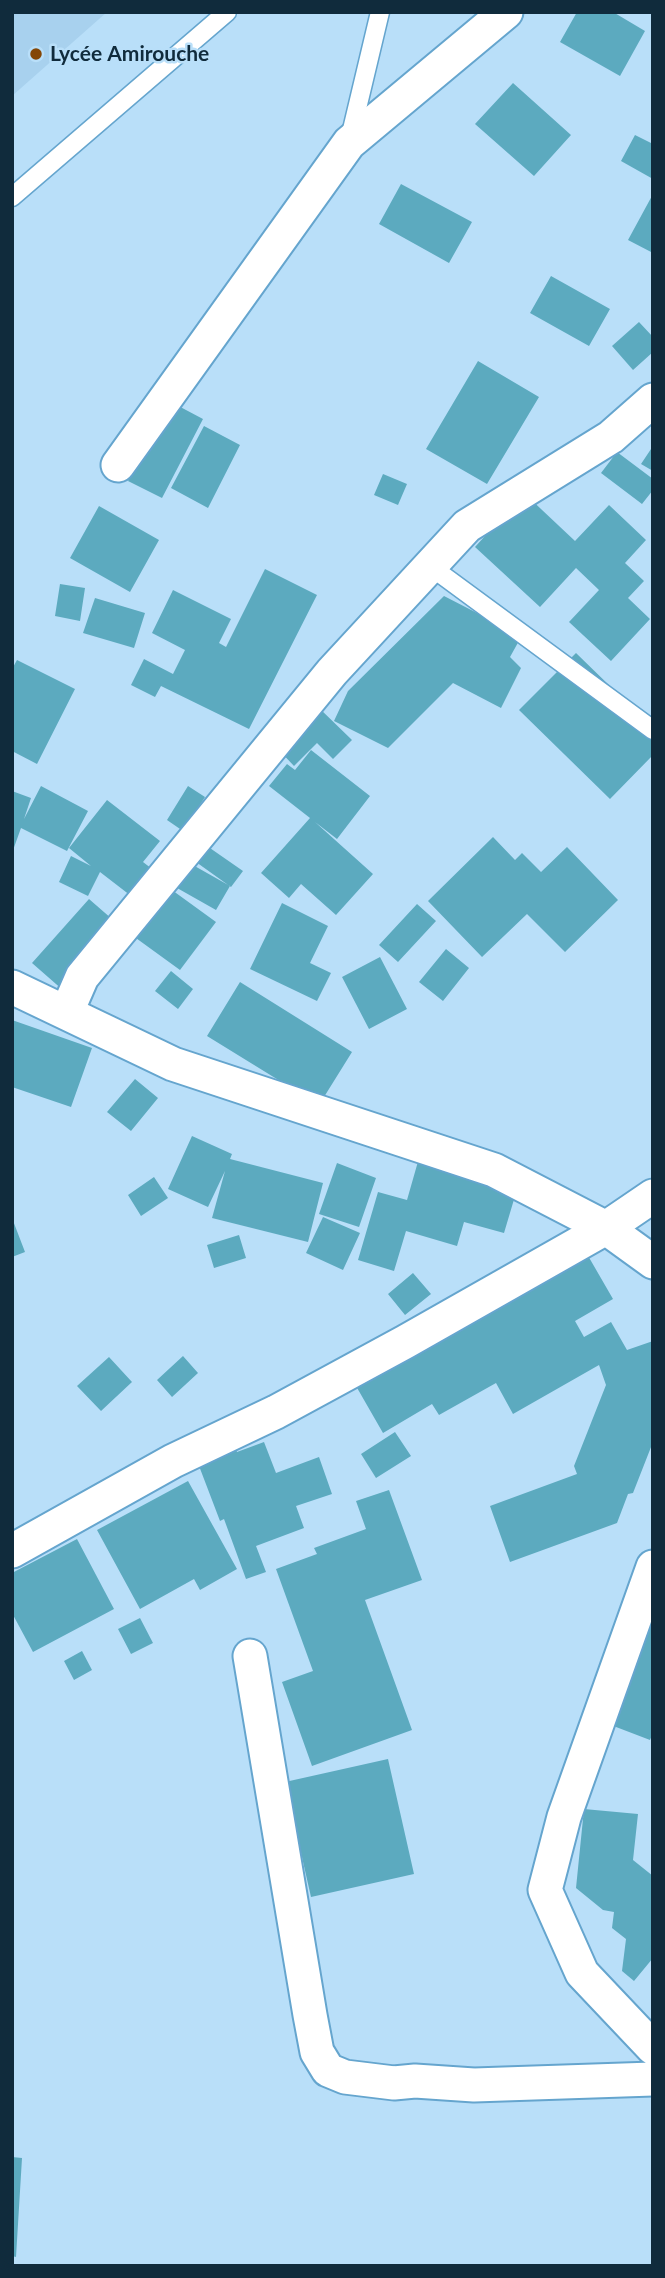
<!DOCTYPE html>
<meta charset="utf-8">
<style>
body{margin:0}
#map{position:relative;width:665px;height:2278px;overflow:hidden;background:#b9dff9;font-family:Lato,sans-serif}
canvas{display:block}
.frame{position:absolute;inset:0;border:14px solid #102b3c;pointer-events:none}
</style>
<div id="map">
<canvas width="665" height="2278"></canvas>
<div class="frame"></div>
</div>
<script>
const context = document.querySelector('canvas').getContext('2d');
context.lineJoin = 'round';
function fillPath(path, color) { context.fillStyle = color; context.fill(path, 'evenodd'); }
function stroke(path, color, width, dash) { context.strokeStyle = color; context.lineWidth = width; context.lineCap = dash ? 'butt' : 'round'; context.setLineDash(dash || []); context.stroke(path); }
function drawText(font, color, halo, rows, align = 'center') {
  context.font = font + ' Lato,sans-serif'; context.lineWidth = 5; context.setLineDash([]); context.textBaseline = 'middle'; context.strokeStyle = halo; context.fillStyle = color; for (const [text, x, y, turn = 0] of rows) {
    context.save(); context.translate(x, y); context.rotate((+turn || 0) * Math.PI / 180); context.textAlign = isNaN(turn) ? turn : align; if (halo) context.strokeText(text, 0, 0); context.fillText(text, 0, 0); context.restore();
  }
}
fillPath(new Path2D(`
 M12,12H107L12,96Z`), '#a8d1ee');
fillPath(new Path2D(`
 M577,12H613L645,31L620,76L560,42Z
 M513,83L571,135L534,176L475,124Z
 M635,135L653,144V179L621,161Z
 M401,184L472,222L449,263L379,224Z
 M653,194V253L628,240Z
 M551,276L610,309L589,346L530,313Z
 M639,322L653,337V352L633,370L612,346Z
 M478,361L539,397L487,484L426,449Z
 M169,401L203,419L162,498L128,481Z
 M204,426L240,445L208,508L171,488Z
 M653,446V471L641,464Z
 M617,452L653,479V490L642,504L601,473Z
 M383,474L407,484L398,505L374,495Z
 M524,493L575,541L609,505L646,540L625,563L644,581L628,598L650,619L611,661L569,622L599,590L576,568L540,607L475,547Z
 M99,506L159,540L130,592L70,558Z
 M265,569L317,595L249,729L161,686L155,697L131,685L144,659L173,674L185,650L152,633L173,590L231,619L219,643L226,647Z
 M60,584L85,588L80,621L55,616Z
 M444,596L510,630L520,639L510,657L521,668L501,708L453,683L388,748L334,721L348,691Z
 M95,598L145,613L134,648L83,633Z
 M576,653L653,728V755L610,799L519,710Z
 M17,660L75,689L37,764L12,751V669Z
 M317,706L352,740L333,759L317,743L294,766L276,747Z
 M311,750L370,796L337,839L315,822L373,874L336,915L301,884L289,898L261,873L310,818L269,786L287,764L295,770Z
 M41,786L88,811L67,851L21,828L12,853V791L31,798L24,819Z
 M188,786L205,797L183,831L167,820Z
 M107,800L160,841L143,862L156,872L135,899L100,872L88,896L59,882L71,856L91,866L69,848Z
 M493,837L515,860L522,853L541,872L567,847L618,900L565,952L527,914L482,957L428,901Z
 M207,846L243,871L231,887L196,862Z
 M184,860L230,886L216,910L170,884Z
 M165,885L216,922L180,970L129,933Z
 M89,899L120,926L64,991L32,963Z
 M282,903L328,926L310,963L331,973L317,1001L250,969Z
 M417,904L436,921L398,962L379,945Z
 M446,949L469,968L443,1001L419,982Z
 M380,957L407,1009L369,1029L342,977Z
 M171,971L193,989L178,1009L155,991Z
 M240,982L352,1052L319,1105L207,1036Z
 M12,1020L92,1048L71,1107L12,1087Z
 M135,1079L158,1098L131,1131L107,1112Z
 M192,1136L232,1154L230,1159L323,1183L308,1242L212,1218L225,1171L208,1207L168,1189Z
 M419,1158L518,1186L504,1233L464,1222L457,1246L406,1231L394,1271L358,1260L378,1192L407,1200Z
 M337,1163L376,1178L359,1227L319,1214Z
 M154,1177L168,1198L141,1216L128,1195Z
 M323,1217L360,1233L343,1270L306,1253Z
 M12,1218L25,1252L12,1257Z
 M239,1235L246,1258L214,1268L207,1245Z
 M587,1254L613,1299L575,1321L584,1337L611,1322L627,1350L653,1341V1442L633,1493L628,1494L617,1523L510,1562L490,1506L577,1474L574,1466L606,1385L599,1365L513,1414L496,1383L439,1415L432,1404L383,1433L356,1386Z
 M413,1273L431,1294L405,1315L388,1294Z
 M183,1356L198,1373L172,1397L157,1380Z
 M109,1357L132,1382L101,1411L77,1386Z
 M395,1432L411,1456L376,1478L361,1454Z
 M264,1442L276,1473L319,1457L332,1494L296,1506L304,1528L256,1546L266,1572L246,1579L224,1519L220,1521L196,1458L234,1444L237,1452Z
 M188,1481L237,1569L200,1590L194,1579L140,1609L97,1530Z
 M389,1490L422,1580L365,1600L412,1730L312,1766L282,1682L313,1671L276,1569L317,1554L314,1548L366,1529L356,1501Z
 M77,1539L114,1609L33,1652L12,1613V1573Z
 M653,1589V1733L650,1740L603,1722Z
 M140,1618L153,1643L131,1654L118,1629Z
 M82,1651L92,1670L74,1680L64,1661Z
 M388,1759L414,1874L311,1897L285,1782Z
 M584,1809L638,1814L633,1860L653,1876V1958L634,1981L622,1971L626,1939L612,1928L614,1912L603,1910L576,1888Z
 M12,2157L22,2158L16,2257L12,2256Z`), '#5caabf');
const lane = new Path2D(`
 M350,138L380,12
 M12,197L227,12
 M430,566L653,730`);
const street = new Path2D(`
 M118,465L349,143L506,12
 M12,987L173,1064L494,1170L606,1228L653,1196
 M69,1014L72,1000L82,977L332,672L467,526L611,437L653,400
 M12,1551L173,1461L276,1412L405,1342L606,1228L653,1262
 M653,1567L564,1817L545,1890L582,1973L653,2048
 M250,1656L310,2015L317,2052L328,2070L345,2077L394,2083L415,2081L474,2085L653,2079`);
stroke(lane, '#65a5ce', 21);
stroke(street, '#65a5ce', 37);
stroke(lane, '#fff', 18);
stroke(street, '#fff', 33);
for (const [x, y, r, color] of [
 [36,54,7,"#844605"]
]) { const dot = new Path2D(); dot.arc(x, y, r, 0, 2 * Math.PI); context.fillStyle = color; context.fill(dot); stroke(dot, '#b9dff9', 2.5); }
drawText('bold 21px', '#102b3c', '#b9dff9', [
 ["Lycée Amirouche",50,54]
], 'left');
</script>
